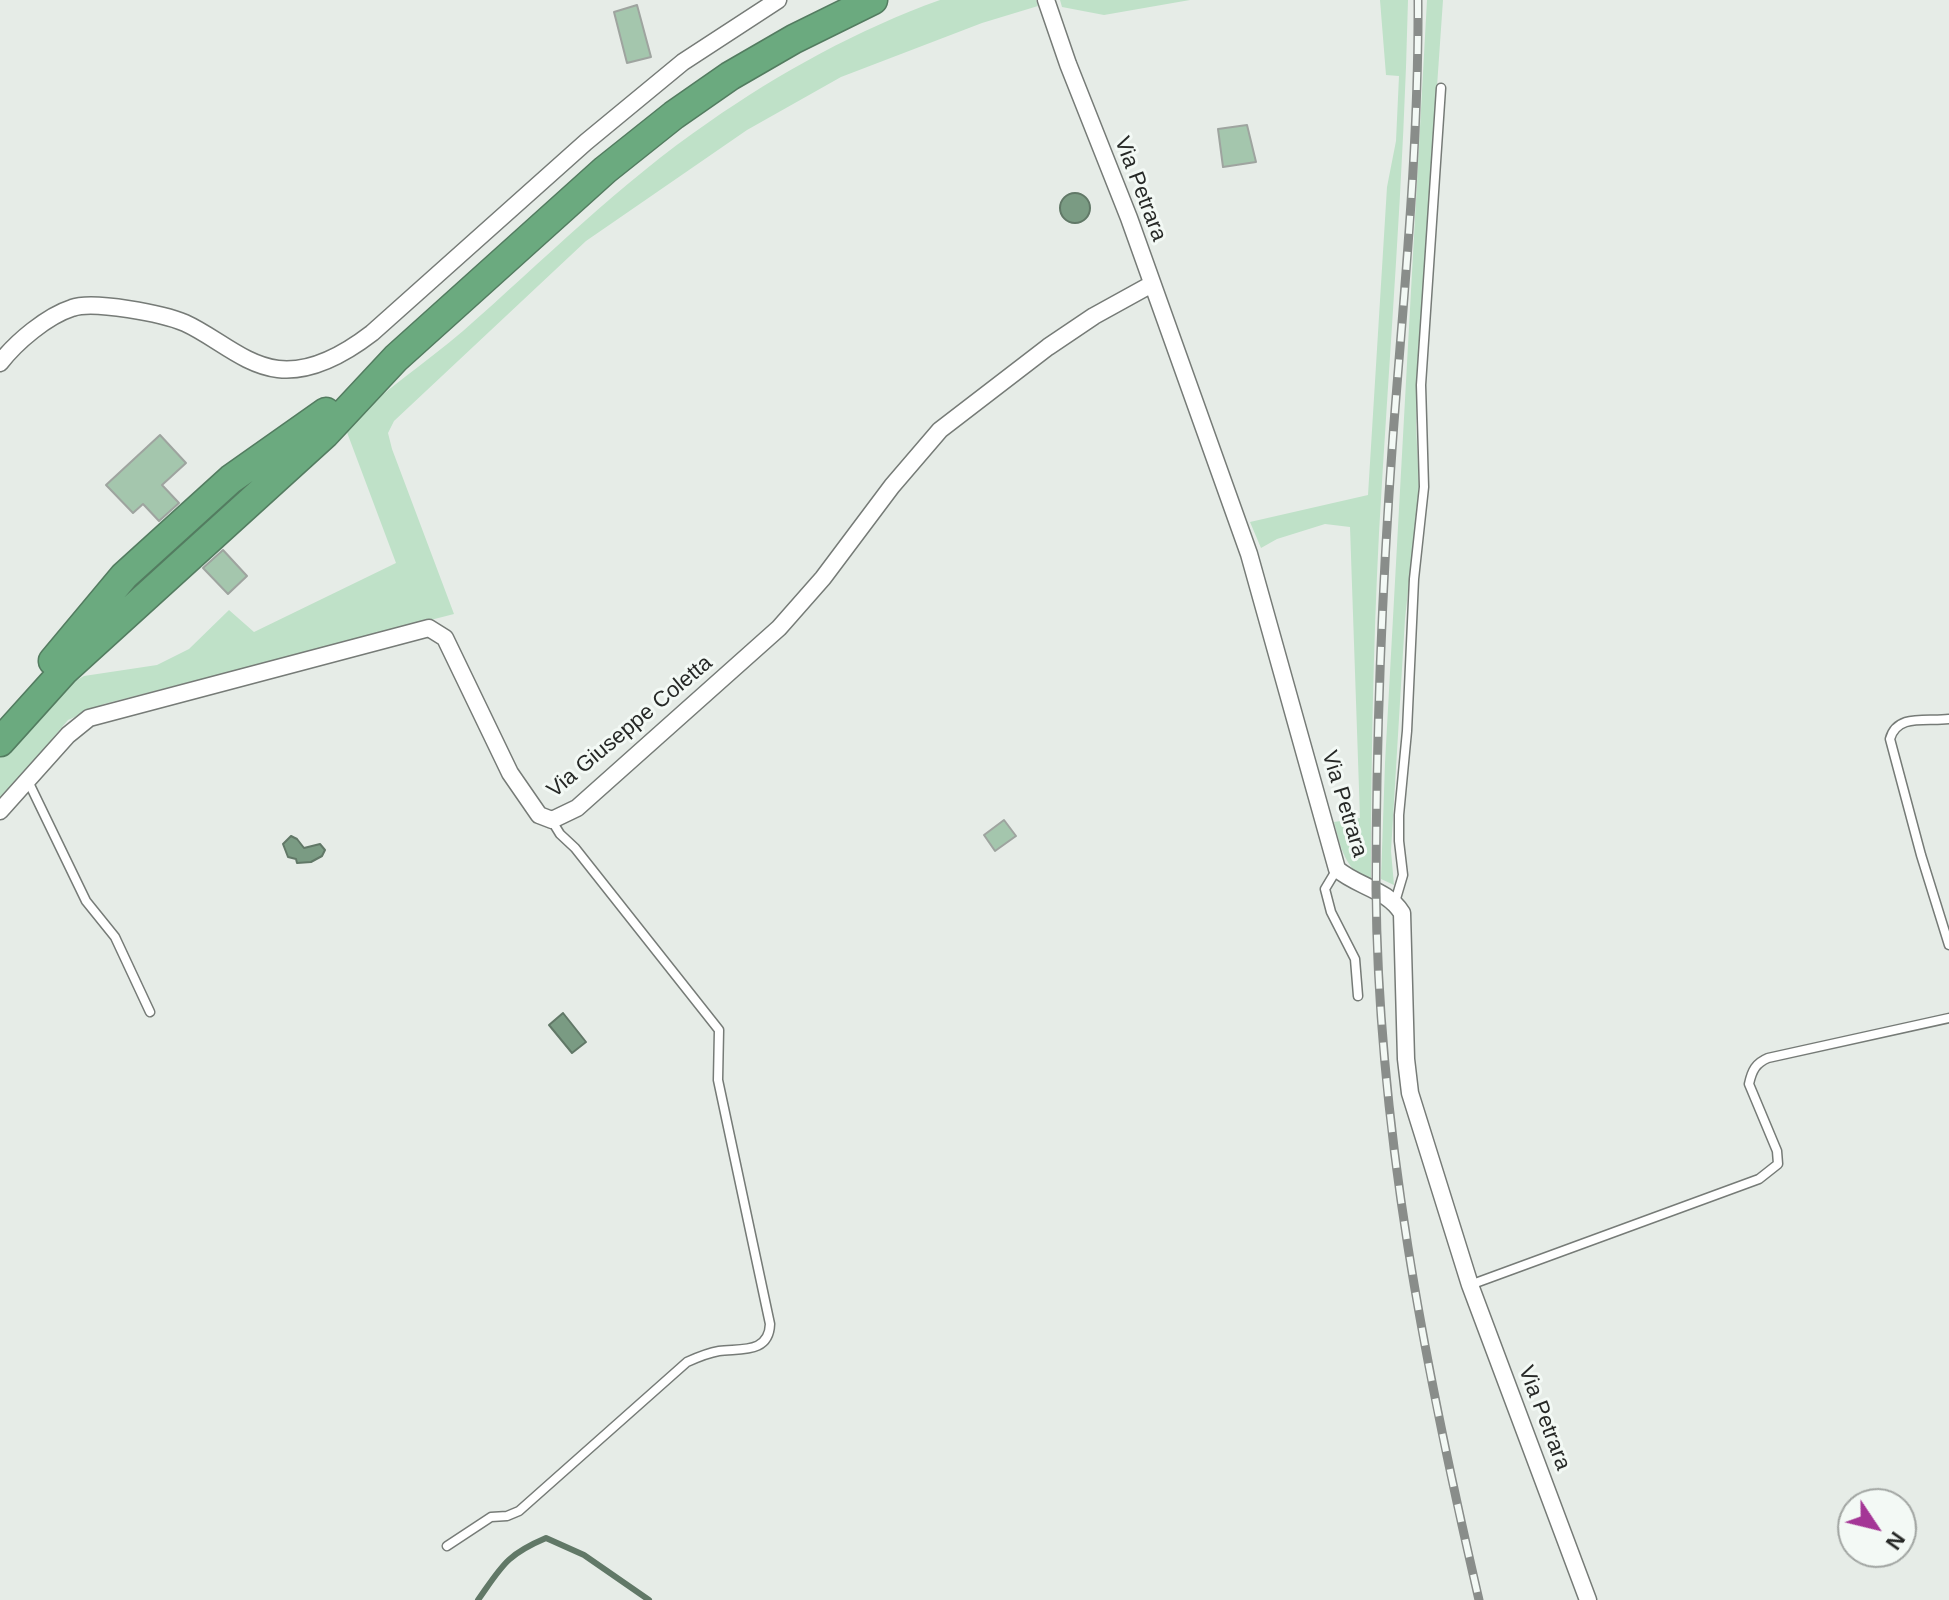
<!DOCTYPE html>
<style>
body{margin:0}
#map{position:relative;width:1949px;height:1600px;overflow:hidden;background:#e6ece7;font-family:Helvetica,sans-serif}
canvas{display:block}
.north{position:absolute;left:1837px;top:1488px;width:80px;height:80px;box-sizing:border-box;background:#f3f9f5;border:2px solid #a1a5a2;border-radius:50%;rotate:125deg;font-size:22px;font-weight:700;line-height:32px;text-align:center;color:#262826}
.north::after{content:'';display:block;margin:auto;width:28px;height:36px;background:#a43696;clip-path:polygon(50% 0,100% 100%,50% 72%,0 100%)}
</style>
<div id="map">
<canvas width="1949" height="1600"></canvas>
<div class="north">N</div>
</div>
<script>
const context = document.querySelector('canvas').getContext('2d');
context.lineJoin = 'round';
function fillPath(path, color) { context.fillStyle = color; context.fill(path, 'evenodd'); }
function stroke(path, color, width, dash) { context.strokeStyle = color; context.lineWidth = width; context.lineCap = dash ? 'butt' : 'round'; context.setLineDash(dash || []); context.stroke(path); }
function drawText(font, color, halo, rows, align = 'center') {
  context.font = font + ' Helvetica,sans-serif'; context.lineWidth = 6; context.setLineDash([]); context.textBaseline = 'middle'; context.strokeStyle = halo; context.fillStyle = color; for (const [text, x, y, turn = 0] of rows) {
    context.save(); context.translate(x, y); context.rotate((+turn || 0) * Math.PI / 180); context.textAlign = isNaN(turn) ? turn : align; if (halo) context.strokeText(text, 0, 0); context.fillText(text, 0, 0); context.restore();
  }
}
fillPath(new Path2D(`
 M940,0H1036L1038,6L982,23L841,77L747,130L586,241L394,421L388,433L392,449L454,614L104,704L68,720L0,801V756L63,688L84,676L157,665L189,649L229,610L254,632L396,563L345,427C382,392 424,364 463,331C543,261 621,182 709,122C779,73 859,29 940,0Z
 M1060,0H1190L1104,15L1062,7Z
 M1380,0H1408C1404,178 1389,355 1379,533C1373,650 1371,767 1371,884C1344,866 1342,852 1334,822L1360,818L1350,527L1325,524L1277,539L1261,548L1250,522L1368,495L1387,187L1396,141L1399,76L1386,75Z
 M1427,0H1443L1418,360L1416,425L1419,487L1405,619L1391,851L1394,885L1381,879L1385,763Z`), '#bfe1c8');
const water = new Path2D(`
 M1060 208a15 15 0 1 1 30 0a15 15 0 1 1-30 0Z
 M291,836L297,839L304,848L320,844L325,850L322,856L311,862L297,863L296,859L288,857L283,844Z
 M563,1013L586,1042L572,1053L549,1025Z`);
fillPath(water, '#7a9b83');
stroke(water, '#617867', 2);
stroke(new Path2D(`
 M478,1600C502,1566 506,1555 546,1538L584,1555L649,1600`), '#617867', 6);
const building = new Path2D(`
 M637,5L651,57L627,63L614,12Z
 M1247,125L1256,162L1223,167L1218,129Z
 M160,435L186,463L162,485L179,503L159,521L143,504L133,513L106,485Z
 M223,550L247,576L228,594L203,568Z
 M1004,820L1016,836L995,851L984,835Z`);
fillPath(building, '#a4c6ad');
stroke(building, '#9ea49f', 2);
const service = new Path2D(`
 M1949,719C1927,722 1897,713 1890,739L1921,855L1949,945
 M28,781L86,901L115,937L150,1012
 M1337,869L1325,889L1331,912L1355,959L1358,996
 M1395,902L1403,875L1399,841V815L1407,731L1414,579L1424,487L1421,385L1441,88
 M1470,1285L1759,1179L1778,1164L1777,1151L1749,1084C1752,1070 1756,1063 1768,1058L1949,1018
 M447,1546L491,1517L507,1516L519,1511L687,1362C698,1357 707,1353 719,1351C740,1348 769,1354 770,1324L718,1080L719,1030L575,848L560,834L552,821`);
const minor = new Path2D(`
 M1046,0L1068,64L1129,218L1249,554L1337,869C1358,887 1387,889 1402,913L1406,1059L1410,1093L1470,1285L1588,1600
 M0,363C16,342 47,316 72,308C93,300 164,314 185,323C216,337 244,365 278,369C312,373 346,353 372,333L586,142L683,62L778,0
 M0,811L68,735L89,718L429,628L445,638L510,773L539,815L552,820L577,808L779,628L823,578L892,486L940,430L1048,347L1094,316L1152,284`);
const motorway = new Path2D(`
 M53,661L124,576L231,479L326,412
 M0,742L64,671L325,434L396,358L605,170L674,115L730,76L794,39L873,0`);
stroke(service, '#767b77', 11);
stroke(minor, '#767b77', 19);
stroke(motorway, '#537c60', 31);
stroke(service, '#fff', 8);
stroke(minor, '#fff', 16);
stroke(motorway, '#6baa7f', 28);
const rail = new Path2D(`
 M1418,0C1419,145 1404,291 1393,436C1382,586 1376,738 1376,889C1378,1129 1425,1367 1479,1600`);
stroke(rail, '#898d8a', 9);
stroke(rail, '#f3f9f5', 6, [18]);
drawText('22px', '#262826', '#f3f9f5', [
 ["Via Petrara",1140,189,69],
 ["Via Giuseppe Coletta",630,727,-40],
 ["Via Petrara",1344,804,73],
 ["Via Petrara",1544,1418,69]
]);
</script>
